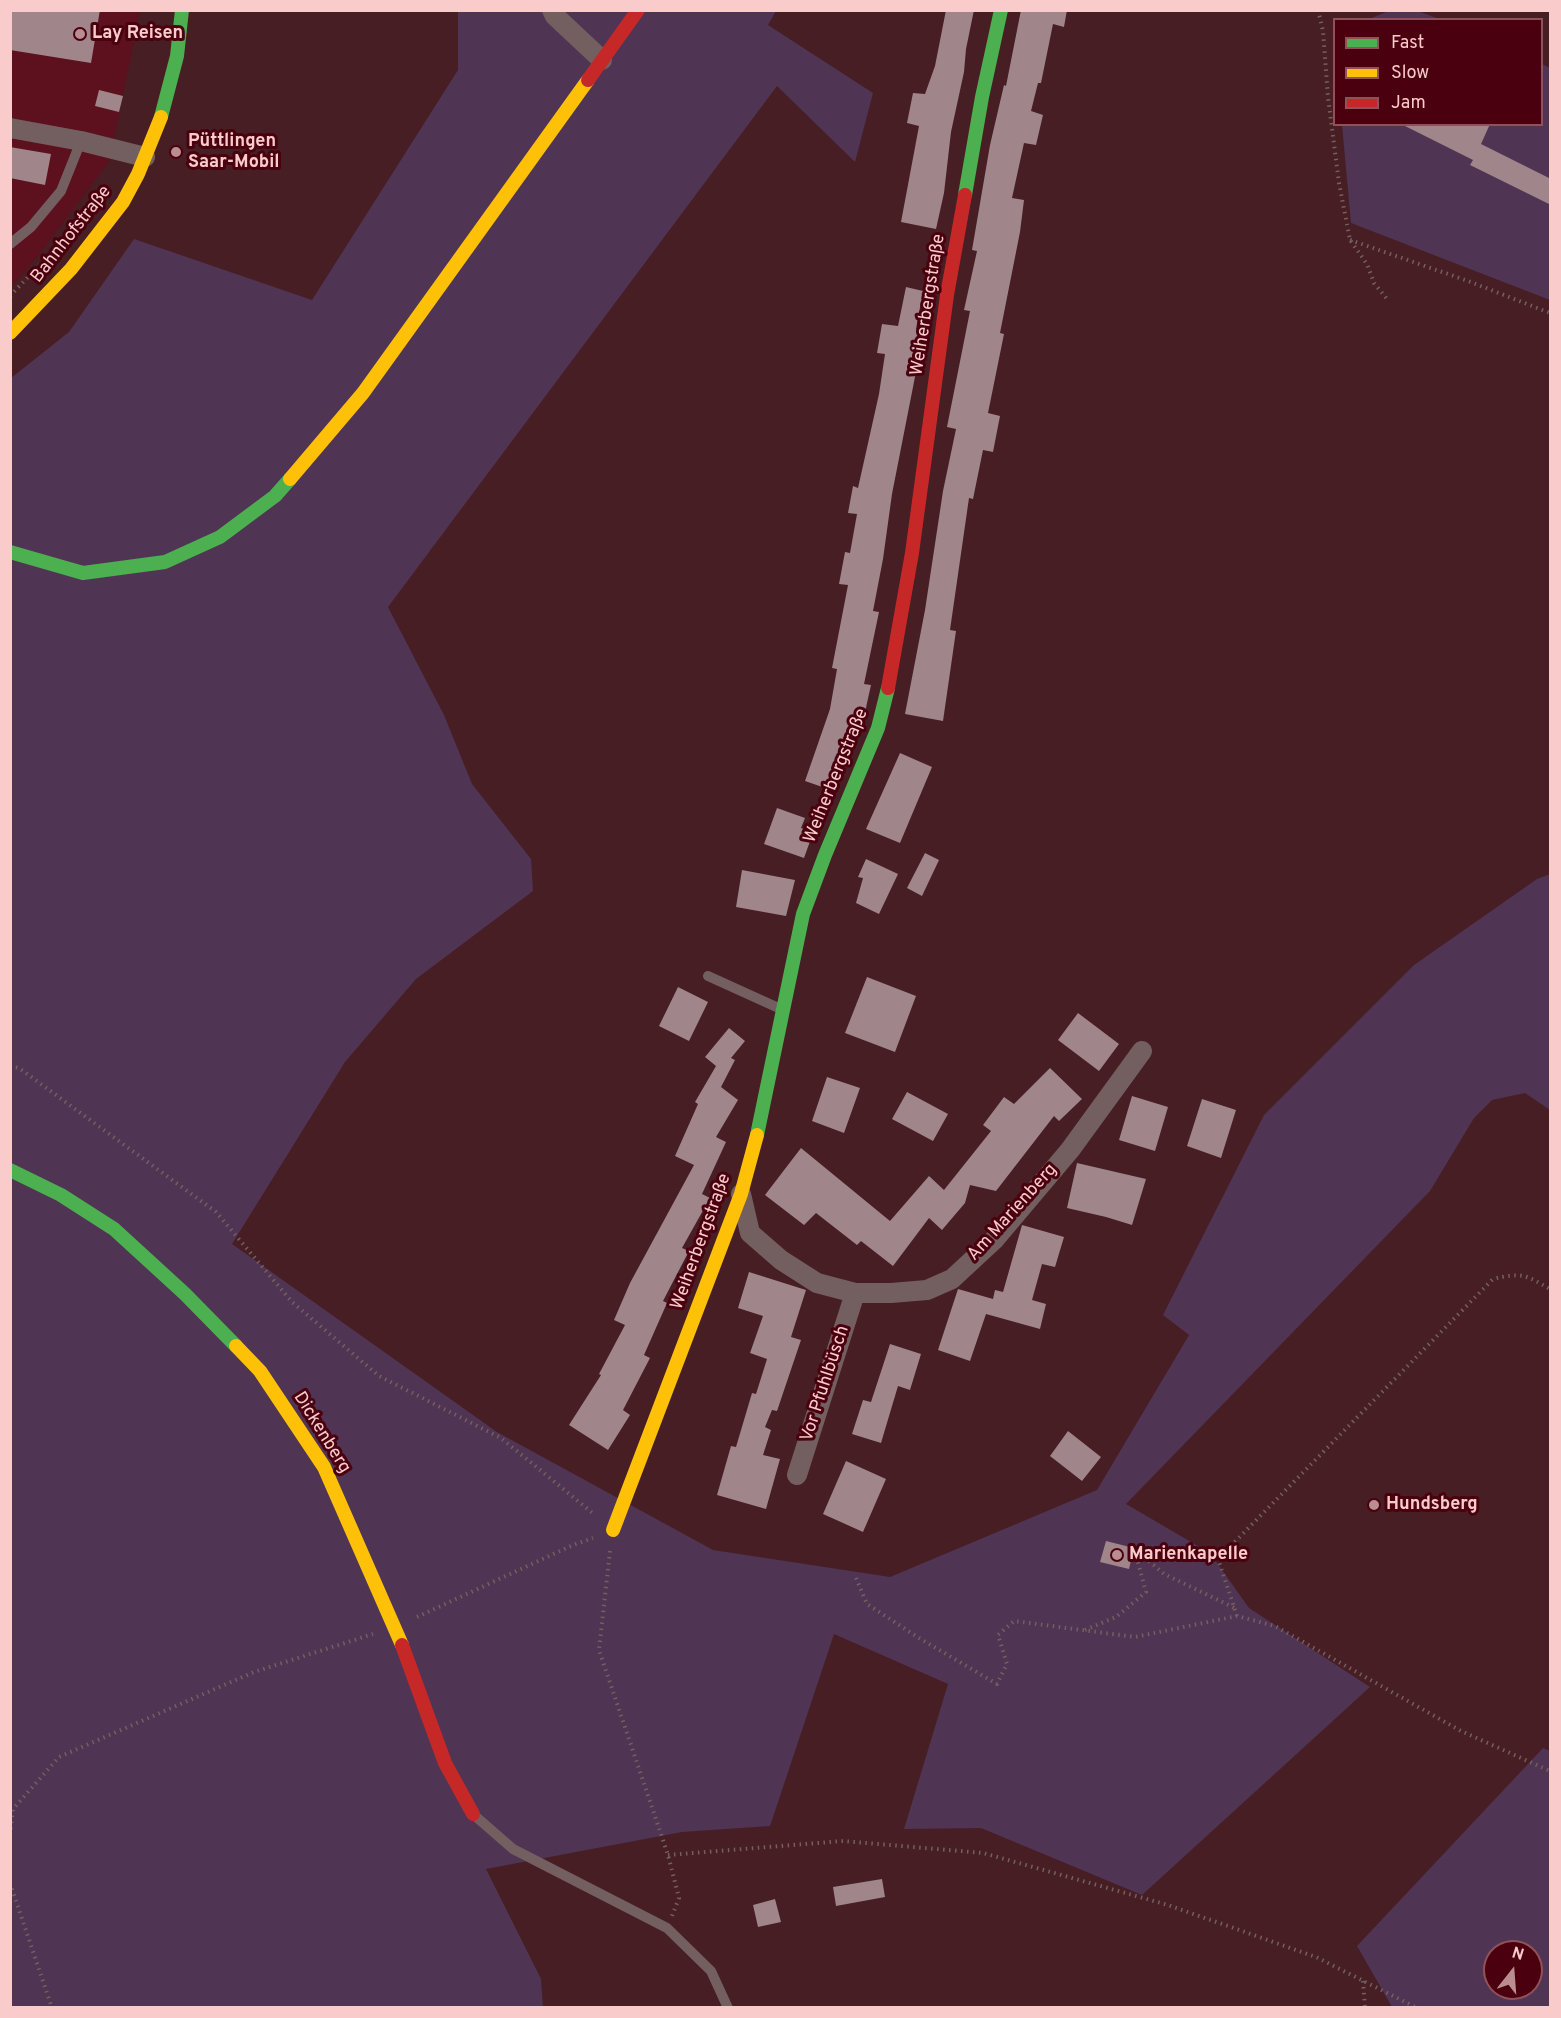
<!DOCTYPE html>
<meta charset="utf-8">
<style>
body{margin:0}
#map{position:relative;width:1561px;height:2018px;overflow:hidden;background:#461e24;font-family:Overpass,sans-serif}
canvas{display:block}
.frame{position:absolute;inset:0;border:12px solid #f9cbcb;pointer-events:none}
.legend{position:absolute;left:1333px;top:18px;width:210px;height:108px;box-sizing:border-box;background:#4b000f;border:2px solid #91515a;margin:0;padding:8px 10px;list-style:none;font-size:18px;color:#f9cbcb}
.legend li{display:flex;align-items:center;gap:12px;height:30px}
.legend b{width:30px;border:2px solid #91515a}
.north{position:absolute;left:1483px;top:1940px;width:60px;height:60px;box-sizing:border-box;background:#4b000f;border:2px solid #91515a;border-radius:50%;rotate:17deg;font-size:16px;font-weight:700;line-height:24px;text-align:center;color:#f9cbcb}
.north::after{content:'';display:block;margin:auto;width:21px;height:27px;background:#ba8e91;clip-path:polygon(50% 0,100% 100%,50% 72%,0 100%)}
</style>
<div id="map">
<canvas width="1561" height="2018"></canvas>
<div class="frame"></div>
<ul class="legend">
<li><b style="height:8px;background:#4caf50"></b>Fast</li>
<li><b style="height:8px;background:#ffc107"></b>Slow</li>
<li><b style="height:8px;background:#c62828"></b>Jam</li>
</ul>
<div class="north">N</div>
</div>
<script>
const context = document.querySelector('canvas').getContext('2d');
context.lineJoin = 'round';
function fillPath(path, color) { context.fillStyle = color; context.fill(path, 'evenodd'); }
function stroke(path, color, width, dash) { context.strokeStyle = color; context.lineWidth = width; context.lineCap = dash ? 'butt' : 'round'; context.setLineDash(dash || []); context.stroke(path); }
function drawText(font, color, halo, rows, align = 'center') {
  context.font = font + ' Overpass,sans-serif'; context.lineWidth = 6; context.setLineDash([]); context.textBaseline = 'middle'; context.strokeStyle = halo; context.fillStyle = color; for (const [text, x, y, turn = 0] of rows) {
    context.save(); context.translate(x, y); context.rotate((+turn || 0) * Math.PI / 180); context.textAlign = isNaN(turn) ? turn : align; if (halo) context.strokeText(text, 0, 0); context.fillText(text, 0, 0); context.restore();
  }
}
fillPath(new Path2D(`
 M11,11H140L109,162L38,256L11,287Z`), '#5d101d');
fillPath(new Path2D(`
 M1391,10L1418,11L1439,19H1369Z
 M458,11H776L768,25L873,93L855,162L777,86L388,607L444,715L472,784L531,859L533,891L416,979L345,1062L232,1244L497,1432L713,1550L890,1577L1097,1490L1189,1335L1163,1315L1264,1115L1414,965L1537,879L1550,874V1110L1525,1093L1492,1100L1474,1118L1430,1191L1126,1504L1210,1553L1249,1608L1370,1687L1142,1895L981,1828L904,1829L948,1684L834,1634L770,1826L682,1832L486,1869L541,1979L543,2007L11,2008V378L69,332L134,239L312,300L458,70Z
 M1542,64L1550,68V300L1351,223L1342,125L1542,124Z
 M1543,1748L1550,1751V2007H1392L1357,1946ZM1495,1952H1531V1988H1495Z`), '#503453');
fillPath(new Path2D(`
 M10,10H100L91,63L10,50Z
 M946,10H974L966,49L964,72L951,132L944,193L936,229L901,222L919,126L907,123L913,93L925,94L935,66Z
 M1021,10H1067L1064,27L1053,24L1041,83H1038L1031,111L1043,115L1036,145L1024,143L1012,198L1024,200L1020,232L1000,333L1004,334L988,413L1000,416L993,452L983,450L973,499L969,498L950,630L956,631L943,721L905,714L925,610L943,491L956,429L947,427L970,311L964,310L977,251L972,250L990,145L1004,85L1006,86Z
 M99,90L123,96L119,112L95,106Z
 M1401,124H1490L1481,144L1551,179V205L1470,165L1473,160Z
 M10,147L51,154L45,185L10,178Z
 M906,287L923,291L916,329L924,331L892,494L883,559L873,611L879,612L864,684L871,685L867,703L864,718L861,717L834,791L805,781L830,709L837,669L832,668L848,585L839,584L845,552L850,553L857,514L848,513L853,486L858,488L879,394L885,354L877,353L882,324L898,326Z
 M900,753L932,767L900,843L866,829Z
 M777,808L805,818L801,828L813,833L804,858L764,844Z
 M925,853L939,860L922,896L907,888Z
 M866,859L898,874L879,914L856,903L863,878L858,877Z
 M742,870L795,880L786,916L736,907Z
 M867,977L916,996L895,1052L845,1033Z
 M678,987L708,1002L689,1041L659,1026Z
 M1078,1013L1119,1044L1099,1071L1058,1040Z
 M729,1028L745,1041L731,1058L735,1060L721,1087L738,1100L716,1137L726,1142L702,1194L710,1198L682,1248L689,1251L663,1301L667,1303L644,1355L650,1358L623,1410L630,1415L608,1450L569,1425L601,1375L599,1374L625,1325L614,1320L630,1283L694,1165L675,1156L698,1104L695,1102L716,1066L705,1057Z
 M1050,1068L1082,1099L1059,1121L1054,1116L996,1191L970,1185L965,1203L942,1230L929,1218L893,1266L861,1241L857,1245L816,1213L804,1225L765,1195L801,1148L890,1221L929,1176L944,1190L991,1131L983,1125L1004,1097L1014,1104Z
 M827,1077L860,1088L844,1133L812,1121Z
 M907,1092L948,1114L933,1141L892,1119Z
 M1132,1096L1168,1107L1155,1151L1119,1140Z
 M1202,1099L1236,1110L1221,1158L1187,1146Z
 M1077,1163L1146,1179L1132,1225L1106,1217L1067,1208Z
 M1022,1225L1064,1237L1055,1267L1042,1264L1032,1300L1046,1304L1040,1329L986,1314L970,1361L938,1350L958,1289L993,1299L995,1290L1003,1292Z
 M749,1272L806,1290L791,1337L801,1340L777,1411L772,1410L765,1427L771,1430L763,1455L780,1459L766,1509L717,1495L731,1446L736,1447L752,1393L756,1394L767,1359L750,1353L763,1316L738,1308Z
 M890,1344L921,1354L910,1390L898,1386L881,1443L852,1434L863,1400L871,1402Z
 M1068,1431L1101,1457L1082,1481L1050,1456Z
 M846,1461L886,1479L863,1532L823,1514Z
 M1106,1541L1134,1548L1129,1569L1100,1562Z
 M882,1879L885,1897L836,1906L833,1887Z
 M775,1899L781,1922L758,1927L753,1905Z`), '#a0858a');
stroke(new Path2D(`
 M1318,10L1323,31L1328,97L1339,183L1350,240L1367,264L1374,283L1387,299
 M1350,240L1468,281L1550,313
 M10,296L52,252
 M10,1066L19,1068L216,1212L292,1302L379,1376L501,1438L595,1515
 M610,1551L599,1650L668,1855L679,1898L672,1916
 M856,1578L867,1604L919,1638L997,1684L1007,1664L998,1635L1014,1621L1135,1637L1237,1616L1275,1626L1461,1731L1550,1771
 M1237,1616L1218,1559L1493,1279C1522,1272 1526,1275 1550,1289
 M417,1617L573,1545L593,1538
 M1085,1630L1116,1617L1146,1592L1134,1548L1164,1574L1235,1608
 M10,1835L13,1809L59,1757L254,1672L373,1634
 M668,1855L843,1841L983,1853L1168,1905L1316,1957L1417,2008
 M10,1883L52,2008
 M1363,1981L1365,2008`), '#755f60', 4, [1.5, 4.5]);
stroke(new Path2D(`
 M10,244L31,227L61,191L81,141
 M708,976L783,1010
 M474,1815L513,1849L667,1928L711,1971L728,2008`), '#745f60', 10);
stroke(new Path2D(`
 M552,10L555,16L602,60
 M10,128L81,141L145,157
 M741,1194L750,1233L781,1260L817,1283L855,1293H891L927,1290L952,1279L994,1240L1070,1150L1142,1051
 M797,1475L855,1293`), '#745f60', 20);
stroke(new Path2D(`
 M161,117L177,56L182,10
 M965,195L982,97L1001,10
 M10,552L83,573L165,562L220,537L275,496L290,479
 M757,1135L803,914L825,855L878,728L888,688
 M10,1170L61,1195L114,1229L185,1294L236,1346`), '#4caf50', 14);
stroke(new Path2D(`
 M10,333L71,269L123,202L138,174L161,117
 M290,479L363,393L588,80
 M236,1346L260,1371L324,1467L402,1645
 M613,1530L741,1194L757,1135`), '#ffc107', 14);
stroke(new Path2D(`
 M588,80L638,10
 M888,688L912,553L947,295L965,195
 M402,1645L445,1763L473,1814`), '#c62828', 14);
for (const [x, y, r, color] of [
 [80,34,6,"#ba8e91"],
 [176,152,6,"#ba8e91"],
 [1374,1505,6,"#ba8e91"],
 [1117,1555,6,"#ba8e91"]
]) { const dot = new Path2D(); dot.arc(x, y, r, 0, 2 * Math.PI); context.fillStyle = color; context.fill(dot); stroke(dot, '#4b000f', 2); }
drawText('bold 18px', '#f9cbcb', '#4b000f', [
 ["Lay Reisen",92,34],
 ["Püttlingen",188,142],
 ["Saar-Mobil",188,163],
 ["Hundsberg",1386,1505],
 ["Marienkapelle",1129,1555]
], 'left');
drawText('18px', '#f9cbcb', '#4b000f', [
 ["Bahnhofstraße",72,235,-52],
 ["Weiherbergstraße",929,305,-81],
 ["Weiherbergstraße",837,776,-68],
 ["Am Marienberg",1013,1213,-48],
 ["Weiherbergstraße",702,1242,-70],
 ["Vor Pfuhlbüsch",826,1384,-72],
 ["Dickenberg",321,1433,58]
]);
</script>
